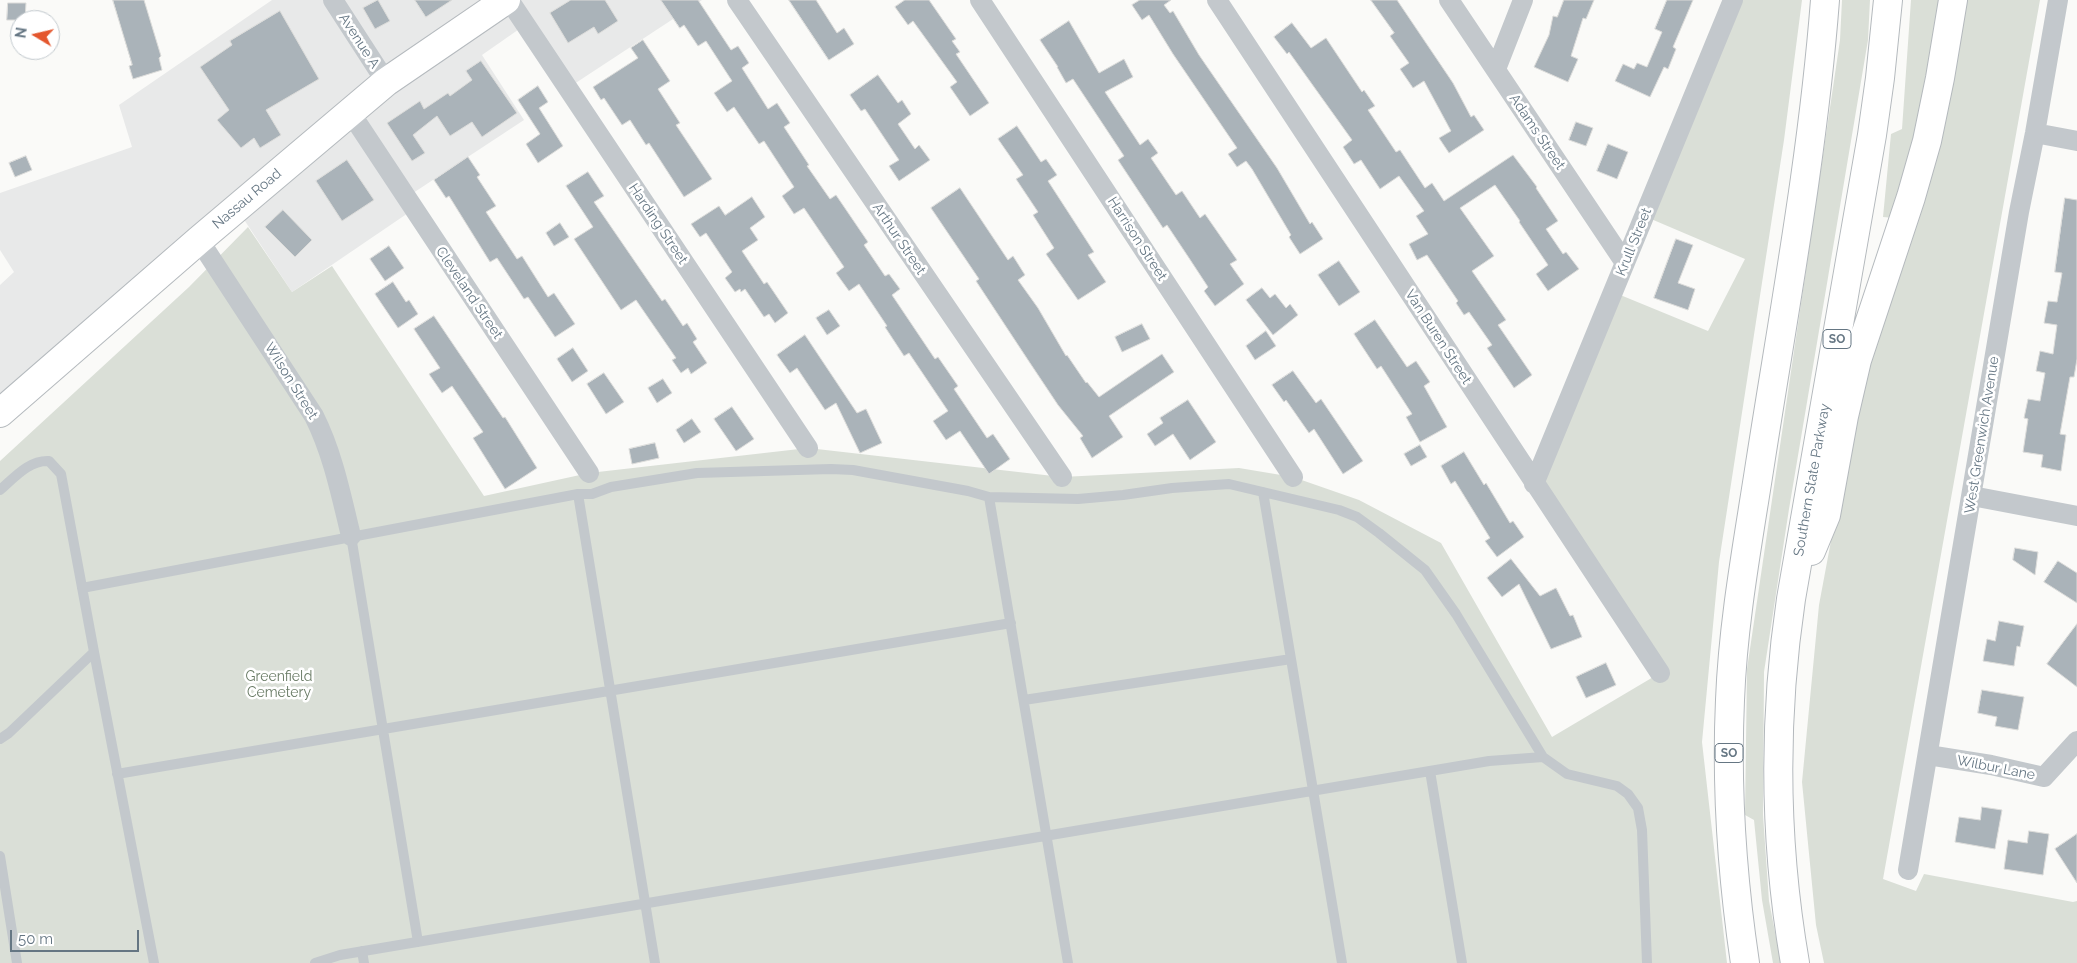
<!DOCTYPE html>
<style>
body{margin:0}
#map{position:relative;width:2077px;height:963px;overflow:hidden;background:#fafaf8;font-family:Raleway,sans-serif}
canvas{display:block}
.north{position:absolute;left:10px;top:10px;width:50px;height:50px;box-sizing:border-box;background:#fff;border:1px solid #c1c8cd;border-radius:50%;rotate:279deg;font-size:14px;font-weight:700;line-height:20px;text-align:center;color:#657683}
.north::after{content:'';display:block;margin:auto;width:18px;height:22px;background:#e4572e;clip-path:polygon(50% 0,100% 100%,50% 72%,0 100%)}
.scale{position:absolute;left:10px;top:930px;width:129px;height:22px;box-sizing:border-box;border:2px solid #657683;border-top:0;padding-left:6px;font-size:15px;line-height:18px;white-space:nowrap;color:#657683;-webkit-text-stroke:4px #fff;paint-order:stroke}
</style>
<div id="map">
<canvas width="2077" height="963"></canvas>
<div class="north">N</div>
<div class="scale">50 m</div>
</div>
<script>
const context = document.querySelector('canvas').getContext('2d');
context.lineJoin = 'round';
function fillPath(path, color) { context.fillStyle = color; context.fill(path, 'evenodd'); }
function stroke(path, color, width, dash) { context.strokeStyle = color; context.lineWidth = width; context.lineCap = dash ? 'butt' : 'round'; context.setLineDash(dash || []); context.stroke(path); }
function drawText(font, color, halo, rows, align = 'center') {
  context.font = font + ' Raleway,sans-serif'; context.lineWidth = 5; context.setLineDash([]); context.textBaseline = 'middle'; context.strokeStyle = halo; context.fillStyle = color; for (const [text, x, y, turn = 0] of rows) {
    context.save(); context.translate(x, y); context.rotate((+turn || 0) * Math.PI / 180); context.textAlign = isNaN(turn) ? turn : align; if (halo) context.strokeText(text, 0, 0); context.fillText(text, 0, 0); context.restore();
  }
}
fillPath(new Path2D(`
 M272,0H702L568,88L525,25L482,55L524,120L407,197L414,209L292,292L237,209L0,413V285L14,272L0,250V193L132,147L119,105Z`), '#e8e9e9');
fillPath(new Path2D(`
 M1733,0H1802L1784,140L1719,562L1702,742L1727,963H0V461L189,287L248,227L292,292L332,266L484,496L589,473L808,448L1062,477L1239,468L1293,477L1359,500L1441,543L1552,737L1660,673L1534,484L1613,292L1708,331L1745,259L1644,216Z
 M1842,0H1870L1868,40L1789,509L1764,672L1763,815L1769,901L1781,963H1773L1762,900L1754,820L1745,815L1747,669L1840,40Z
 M1911,0H1944L1925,108L1895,218L1883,217L1891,134L1902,129Z
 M1963,0H2040L1883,879L1916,891L1924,874L2073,902L2077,901V963H1824L1816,925L1802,782L1819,605L1861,380Z`), '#dadfd7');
const building = new Path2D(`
 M113,0H144L161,56L159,58L162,70L133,79L129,66L132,65Z
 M378,0L390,21L375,29L363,8Z
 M415,0H452L426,17Z
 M571,0H605L618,21L598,34L594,27L568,43L550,13Z
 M661,0H698L731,50L738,46L749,63L742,68L768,109L777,103L790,123L784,127L809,165L807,166L830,199L836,195L868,242L864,245L885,276L889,274L900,289L892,295L935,359L938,357L958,386L954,389L987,438L993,434L1010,459L989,474L960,431L946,440L933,421L948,411L909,353L904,356L885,327L887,326L859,284L849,291L836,273L844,267L804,208L794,214L782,196L794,187L764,141L759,144L734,107L727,112L714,93L732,81L706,41L698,46L684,25L680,28Z
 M789,0H816L837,33L844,28L854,44L829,60Z
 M905,0H929L956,39L952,41L960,52L956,54L989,103L970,116L950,87L957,82L913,21L908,25L895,7Z
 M1140,0H1171L1164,5L1170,13L1173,11L1199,55L1277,168L1310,224L1312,222L1323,239L1300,254L1289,237L1291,235L1252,169L1246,161L1237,167L1228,154L1237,148L1173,54L1149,15L1142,20L1132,5Z
 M1371,0H1397L1453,83L1471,117L1474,115L1484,130L1449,153L1439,138L1451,131L1424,81L1413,88L1400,69L1409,63L1390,36L1394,33Z
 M1564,0H1594L1586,19L1583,18L1571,56L1578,59L1568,82L1534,67L1549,35L1553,16L1557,17Z
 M1667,0H1693L1673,47L1676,49L1668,69L1664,67L1650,97L1615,81L1623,64L1634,69L1637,63L1647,67L1662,32L1655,29Z
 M8,3H26L25,20H7Z
 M280,11L319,79L266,110L281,135L260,148L254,138L241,148L217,120L229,110L200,67L232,45L230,41Z
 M1069,21L1099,73L1124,59L1133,77L1105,92L1140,145L1148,139L1158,153L1151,158L1176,195L1182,191L1200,218L1205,214L1237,260L1230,264L1244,284L1215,306L1204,291L1208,287L1189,258L1167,225L1163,228L1118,160L1124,156L1073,79L1066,83L1057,67H1058L1040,40Z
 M1292,23L1311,48L1326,38L1362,92L1364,90L1375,106L1368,110L1396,152L1400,150L1425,188L1432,183L1444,201L1513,155L1537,187L1536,188L1558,221L1546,229L1563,254L1566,252L1579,269L1548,291L1536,274L1548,265L1519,222L1520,221L1495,185L1460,208L1494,256L1472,271L1506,320L1498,325L1532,375L1514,388L1487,348L1492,345L1469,312L1464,315L1456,303L1458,301L1427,255L1417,260L1409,244L1428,234L1416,216L1424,211L1399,176L1380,189L1361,160L1354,164L1343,147L1352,140L1289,52L1287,54L1274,37Z
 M643,40L670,81L658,89L680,123L676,125L712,179L684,197L649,143L646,145L630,120L622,125L604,98L601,100L593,87L638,58L631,48Z
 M481,61L517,113L482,137L472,122L450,136L437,116L413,135L425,153L412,161L387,123L420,101L424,109L448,93L450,96L472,80L466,71Z
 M878,75L898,103L902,100L911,114L898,124L915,149L919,145L930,160L899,181L889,166L899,160L865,109L861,111L850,95Z
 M538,86L548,102L539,108L563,146L538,163L526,144L540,134L518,100Z
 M1576,122L1593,128L1586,146L1569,140Z
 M1017,126L1041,162L1046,159L1057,175L1048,181L1094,252L1088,255L1106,282L1078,300L1046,254L1054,248L1033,215L1038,212L1016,179L1023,175L998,139Z
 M1608,144L1628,152L1617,179L1597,171Z
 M26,156L32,170L15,177L9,163Z
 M468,157L480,175L477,177L496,206L486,212L517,259L522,256L548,297L554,293L575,324L555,337L528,297L524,299L497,258L490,262L449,196L446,198L434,180Z
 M347,160L374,200L342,221L316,181Z
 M588,172L604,196L594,202L662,301L665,299L683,326L687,323L697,339L693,342L707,363L691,374L688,368L681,373L672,360L676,358L636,300L621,310L574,239L593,227L566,186Z
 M960,188L1008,260L1013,256L1025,275L1018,280L1038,308L1066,356L1067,355L1086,383L1087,382L1099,397L1162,354L1174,372L1109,416L1123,437L1092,458L1080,438L1083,436L1058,405L1028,360L976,281L979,279L931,208Z
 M752,197L765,217L750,228L758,240L742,251L764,284L767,282L788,313L775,323L769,314L764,317L745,289L741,292L740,289L735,292L725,278L732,272L706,233L700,237L691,224L719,206L725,215Z
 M2065,198L2077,200V359L2074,377H2070L2060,434L2066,435L2061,471L2041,467L2043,455L2023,452L2028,419L2024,418L2028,399L2040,401L2045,373L2036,371L2040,351L2053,354L2057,325L2044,323L2048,301L2057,302L2062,273L2055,272Z
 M283,210L312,240L295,257L265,227Z
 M560,223L569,237L554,246L546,233Z
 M1676,239L1693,245L1678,283L1695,289L1688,310L1654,298Z
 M389,246L404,268L385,281L370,259Z
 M1339,261L1360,292L1339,306L1318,275Z
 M393,282L406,302L409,300L418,314L398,328L375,294Z
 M1262,288L1270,298L1275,294L1286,308L1290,304L1298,315L1273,335L1246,300Z
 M829,310L840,326L827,335L816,318Z
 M434,316L503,418L505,417L537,468L505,489L473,438L483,432L452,386L442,393L429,374L440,368L414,329Z
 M1375,320L1407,367L1416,361L1430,382L1424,386L1447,427L1420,442L1406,417L1412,414L1381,366L1377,369L1354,334Z
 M1142,324L1150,339L1122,352L1115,337Z
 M1266,331L1276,346L1255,360L1246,346Z
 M805,335L857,413L866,409L882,443L860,453L836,403L825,410L797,368L790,373L777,355Z
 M573,348L588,371L572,382L557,359Z
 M1293,371L1316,403L1321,399L1363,461L1343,474L1314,429L1309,433L1286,400L1284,402L1272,385Z
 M604,373L624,402L606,414L587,384Z
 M663,379L672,393L657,403L648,388Z
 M1188,400L1216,442L1190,460L1173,434L1155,446L1147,434L1163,423L1160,418Z
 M732,407L754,439L736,451L714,419Z
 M692,419L701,432L684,443L676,430Z
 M655,443L659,458L632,464L629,449Z
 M1420,445L1427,457L1411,466L1404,454Z
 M1464,452L1484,485L1486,483L1510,523L1513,521L1524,537L1497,557L1485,541L1490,538L1455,481L1451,484L1441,466Z
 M2015,548L2038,552L2035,575L2013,560Z
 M1511,559L1540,596L1556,588L1570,616L1573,615L1582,637L1551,649L1519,584L1502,597L1487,578Z
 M2058,561L2077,573V603L2044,582Z
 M1999,621L2024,626L2020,647L2017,646L2014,666L1983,661L1987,639L1995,641Z
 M2077,624V687L2047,664Z
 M1606,663L1616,685L1586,698L1576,677Z
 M1982,690L2024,697L2018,730L1995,726L1997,717L1978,713Z
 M1982,807L2002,810L1995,849L1955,842L1959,817L1980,820Z
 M2029,831L2049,834L2043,875L2004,869L2008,840L2027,843Z
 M2077,834V883L2055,849Z`);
fillPath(building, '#aab3b9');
stroke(building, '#dcdcda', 1);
const primary = new Path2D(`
 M0,413L199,240L386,82L506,0`);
const highway = new Path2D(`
 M1811,551L1826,515L1844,416L1857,360L1911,197L1927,141L1940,78L1953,0
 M1745,963C1732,876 1726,788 1730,700C1733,621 1748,542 1760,464C1784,310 1813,156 1825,0
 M1795,963C1774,842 1773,720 1791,599L1872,135L1880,78L1888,0`);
stroke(primary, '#b5babe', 30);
stroke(highway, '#b4b9bd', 30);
stroke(new Path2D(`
 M0,490C15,477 29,460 49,461L61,474L94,652L9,733L0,739
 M1263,492L1342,963
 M578,494L655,963
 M989,497L1078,499L1123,495L1172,488L1229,484L1339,510L1357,517L1379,533L1425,570L1456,614L1543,757L1567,774L1617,786L1628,794L1638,808L1642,830L1647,963
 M351,536L418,942
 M82,588L578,494H592L611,487L697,473L831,469L853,470L968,491L989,497L1068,963
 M94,652L154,963
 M1024,700L1291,659
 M1430,771L1462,963
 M117,774L1011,623
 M0,856L17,963
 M362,951L364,963
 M315,963L340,955L1489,761L1543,757`), '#c3c8cc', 10);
stroke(new Path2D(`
 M333,0L386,82
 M509,0L808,448
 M737,0L1062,477
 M980,0L1293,477
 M1217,0L1660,673
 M1449,0L1625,263
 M1496,69L1523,0
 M350,112L589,473
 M2035,133L2077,141
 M199,240L314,416C333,454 341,495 351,536
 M1534,484L1733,0
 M1972,496L2077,516
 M1928,755L1991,765L2044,777L2077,741
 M1908,870L2019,212L2035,133L2058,0`), '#c3c8cc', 20);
stroke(primary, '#fff', 28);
stroke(highway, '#fff', 28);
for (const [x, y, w] of [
 [1837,339,28],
 [1729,753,28]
]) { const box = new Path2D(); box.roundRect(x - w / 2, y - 9.5, w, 19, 4); context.fillStyle = '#fff'; context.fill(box); stroke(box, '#657683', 1); }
drawText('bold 12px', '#657683', null, [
 ["SO",1837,339],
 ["SO",1729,753]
]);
drawText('14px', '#657683', '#fff', [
 ["Avenue A",359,41,57],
 ["Adams Street",1537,132,56],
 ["Nassau Road",247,199,-40],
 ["Harding Street",658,224,56],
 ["Arthur Street",899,239,56],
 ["Harrison Street",1137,239,57],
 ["Krull Street",1634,242,-68],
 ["Cleveland Street",469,293,56],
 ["Van Buren Street",1438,337,57],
 ["Wilson Street",291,381,58],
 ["West Greenwich Avenue",1982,435,-81],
 ["Southern State Parkway",1812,480,-80],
 ["Wilbur Lane",1996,768,11]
]);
drawText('14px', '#687a64', '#fff', [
 ["Greenfield",279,677],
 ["Cemetery",279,693]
]);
</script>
